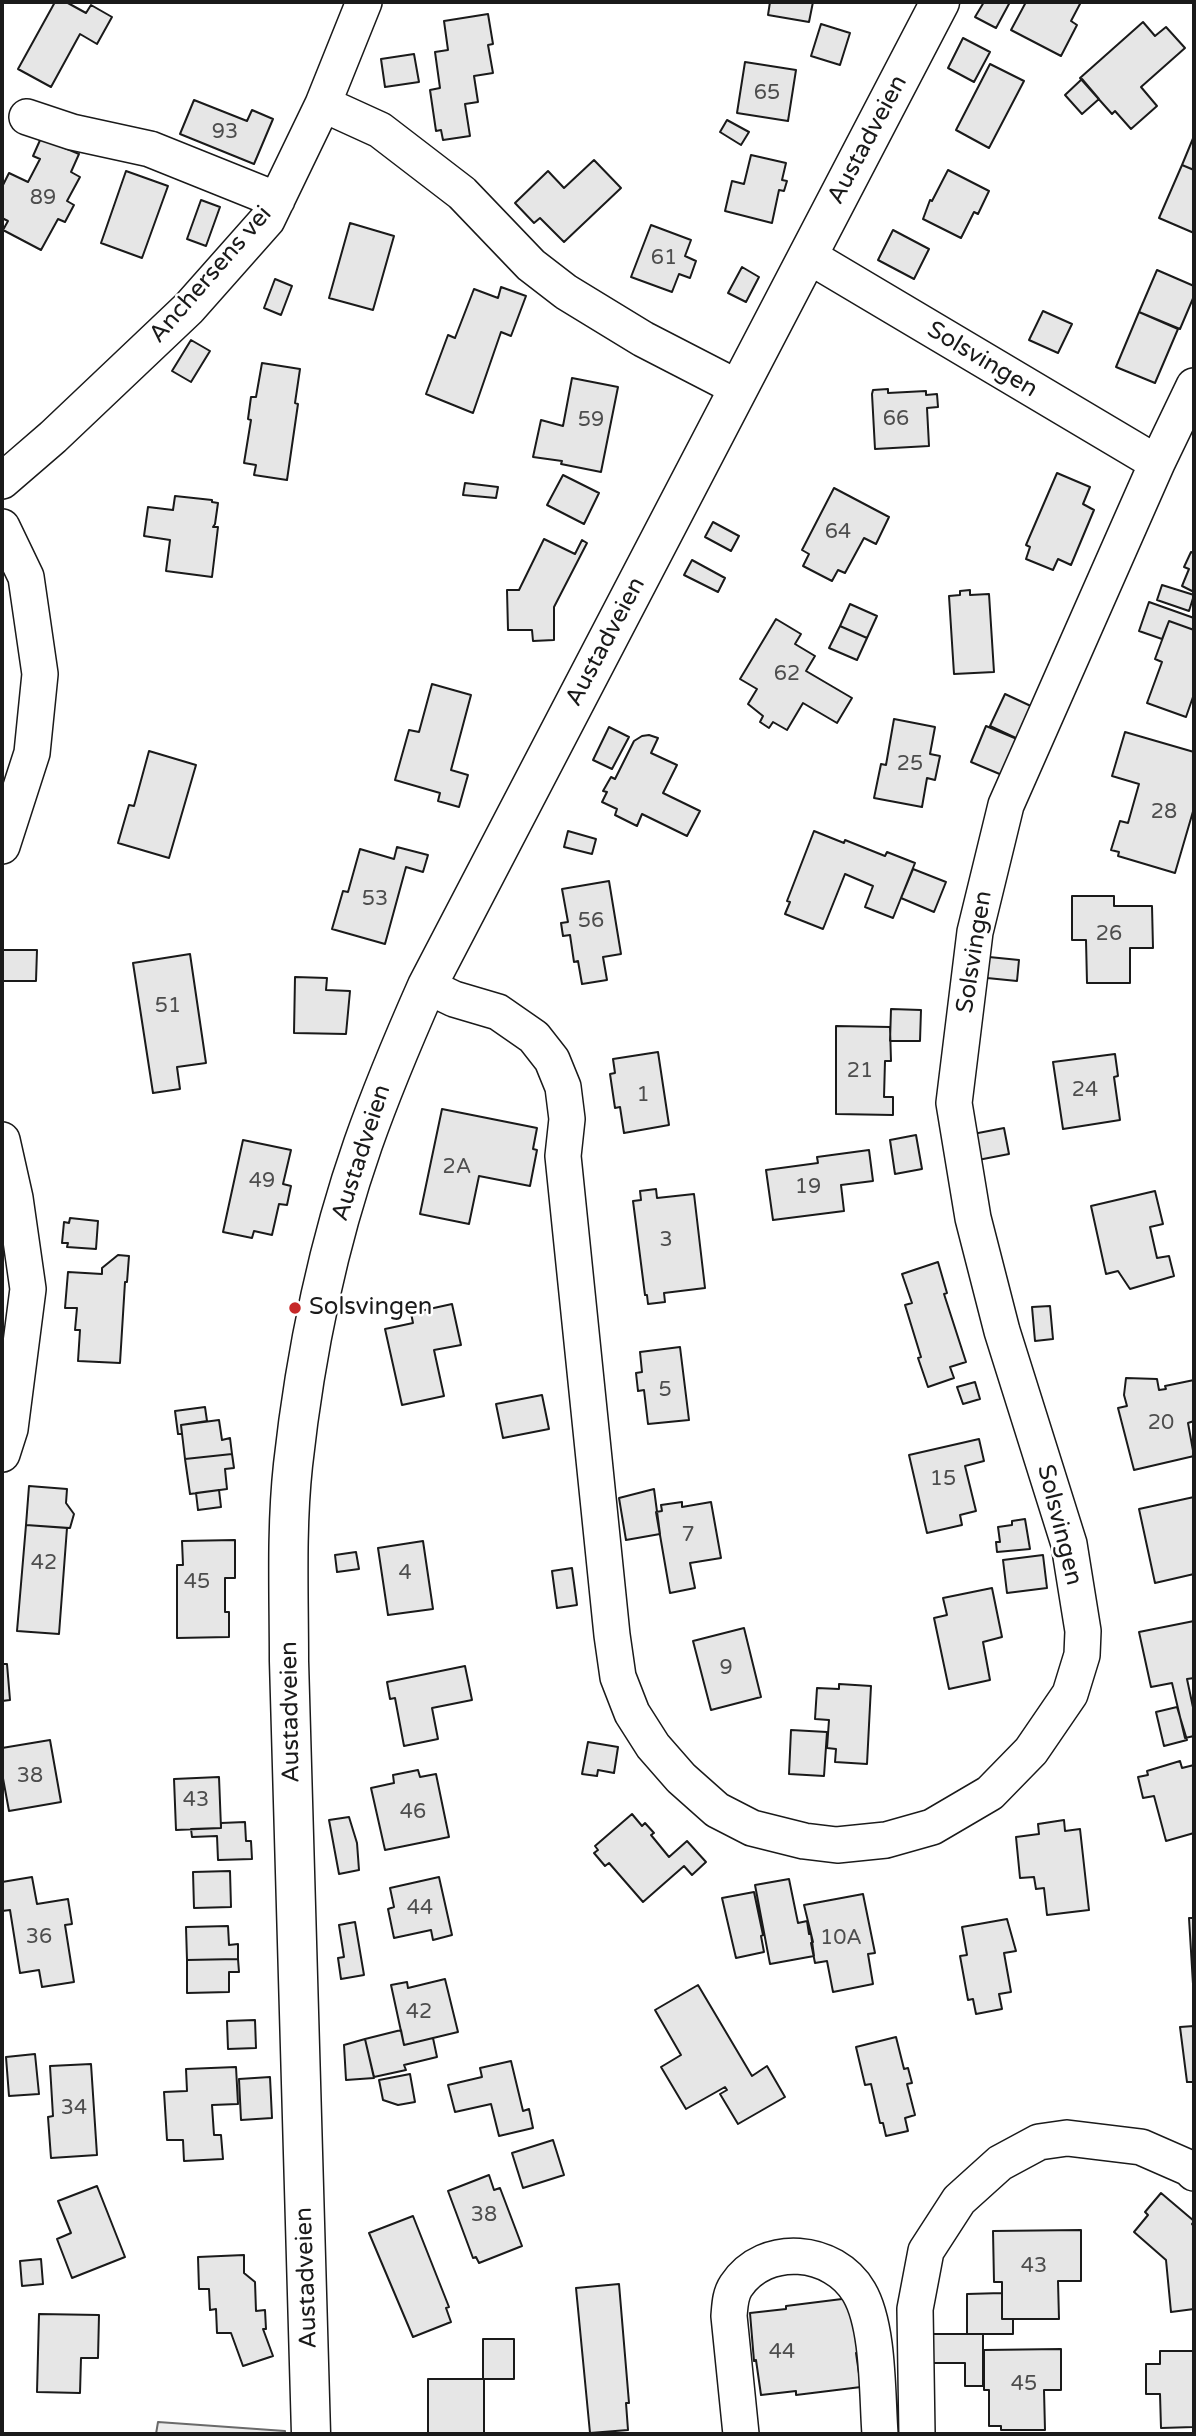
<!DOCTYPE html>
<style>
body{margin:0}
#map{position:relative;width:1196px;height:2436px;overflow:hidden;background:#fff;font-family:"Varela Round",sans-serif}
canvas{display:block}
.frame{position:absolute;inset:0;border:4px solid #1a1a1a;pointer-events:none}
</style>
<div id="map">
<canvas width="1196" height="2436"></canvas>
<div class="frame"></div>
</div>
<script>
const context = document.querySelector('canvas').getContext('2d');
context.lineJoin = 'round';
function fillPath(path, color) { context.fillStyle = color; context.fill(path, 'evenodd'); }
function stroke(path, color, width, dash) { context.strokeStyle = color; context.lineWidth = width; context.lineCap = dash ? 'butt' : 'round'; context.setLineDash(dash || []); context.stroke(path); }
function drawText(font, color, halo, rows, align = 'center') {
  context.font = font + ' "Varela Round",sans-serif'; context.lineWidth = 5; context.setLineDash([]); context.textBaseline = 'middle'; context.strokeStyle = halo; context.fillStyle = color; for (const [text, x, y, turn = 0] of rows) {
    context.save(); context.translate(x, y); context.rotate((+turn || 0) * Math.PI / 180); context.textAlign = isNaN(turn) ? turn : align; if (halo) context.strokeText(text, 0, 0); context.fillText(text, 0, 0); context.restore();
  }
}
const built = new Path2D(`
 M158,2422L285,2431V2434H156Z`);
fillPath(built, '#ededed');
stroke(built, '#6a6a6a', 2);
const building = new Path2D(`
 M55,2H66L86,13L91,5L112,17L97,44L80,34L51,87L18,69Z
 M770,2H813L809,22L768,15Z
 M984,2H1010L996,28L975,17Z
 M1026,2H1081L1071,21L1077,25L1061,56L1011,30Z
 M488,14L493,44L488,45L493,73L474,76L478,102L465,104L470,136L443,140L441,130L436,131L430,90L440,88L435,52L448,50L444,21Z
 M1143,22L1155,36L1166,27L1185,48L1141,87L1157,106L1131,129L1115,111L1112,114L1080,78Z
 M821,24L850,33L840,65L811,56Z
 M963,38L990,52L974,82L948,68Z
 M414,54L419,82L385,87L381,59Z
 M745,62L796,70L788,121L737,113Z
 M990,64L1024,81L989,148L956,130Z
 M1082,79L1099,99L1082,114L1065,95Z
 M194,100L247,121L252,110L273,119L254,164L180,134Z
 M727,120L749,132L741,145L720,132Z
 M1194,136V170L1182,165Z
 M41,138L79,154L71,172L80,177L67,201L74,205L65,222L58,219L41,250L3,230L8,221L2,218V187L9,173L28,182L40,159L33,156Z
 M751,155L786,163L782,180L787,181L784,191L779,190L772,223L725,211L732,181L744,184Z
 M594,160L621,188L564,242L540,218L534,223L515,203L548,171L564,188Z
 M1182,165L1194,170V233L1159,218Z
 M948,170L989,191L978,214L974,212L961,238L923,219L930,200L932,201Z
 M126,171L168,186L142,258L101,243Z
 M201,200L220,207L206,246L187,239Z
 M350,223L394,236L373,310L329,298Z
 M651,225L691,240L685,256L696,261L690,278L679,274L672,292L631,277Z
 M893,230L929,249L914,279L878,260Z
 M742,267L759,277L746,302L728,293Z
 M1157,270L1194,286V296L1180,329L1139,312Z
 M275,279L292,286L281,315L264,308Z
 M501,287L526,296L511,336L501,332L473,413L426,394L448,335L455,338L474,289L498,298Z
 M1043,311L1072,324L1058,353L1029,340Z
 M1139,312L1178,329L1155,383L1116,367Z
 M191,340L210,351L191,382L172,371Z
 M262,363L300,369L295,403L298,404L287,480L254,475L256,465L244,463L251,420L248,419L251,397H256Z
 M572,378L618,387L601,472L561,464L562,461L533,457L541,420L563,426Z
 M888,389V393L926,391V395L937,394L938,407L927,408L929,446L875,449L872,394L873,390Z
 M1057,473L1090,487L1083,504L1094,510L1071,565L1058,559L1053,570L1026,559L1030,547L1026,545Z
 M563,475L599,493L584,524L547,505Z
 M465,483L498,487L496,498L463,495Z
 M834,488L889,517L876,544L864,538L845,573L838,570L832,581L803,566L809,554L802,550Z
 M175,496L212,500V502L218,503L215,524L213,527H218L212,577L166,571L170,540L144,536L148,507L173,510Z
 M713,522L739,536L731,551L705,537Z
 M544,539L575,554L582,540L587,543L554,607V640L533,641L532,630H508L507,590H519Z
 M1191,552L1194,553V592L1182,586L1189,569L1184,567Z
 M692,560L725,578L718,592L684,575Z
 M1162,585L1194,595L1189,611L1157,600Z
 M970,590V595L989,594L994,672L954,674L949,596L960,595V591Z
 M1149,602L1194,618V630L1169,621L1162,639L1139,631Z
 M850,604L877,616L867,638L840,626Z
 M776,619L801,634L795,644L815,656L806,671L852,698L837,723L803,703L787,730L773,722L769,728L760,722L763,716L748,704L757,689L740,679Z
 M1169,621L1194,630V694L1186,717L1147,703L1162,662L1155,659Z
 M840,626L867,638L857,660L829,648Z
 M432,684L471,695L451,770L468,775L459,807L438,801L440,793L395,780L409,730L419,732Z
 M1005,694L1033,707L1018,739L990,726Z
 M894,719L935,727L930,754L940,756L935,780L927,778L922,807L874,798L881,764L886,765Z
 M986,726L1017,739L1002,775L971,762Z
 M609,727L629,737L612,769L593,760Z
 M1125,732L1194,752V808L1175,873L1118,856L1119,852L1111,850L1120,821L1128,823L1139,784L1112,776Z
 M649,735L658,738L651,753L677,765L663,793L700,811L687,836L642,814L637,826L615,815L617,809L602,802L607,792L603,791L611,777L615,779L634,741L642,736Z
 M149,751L196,765L169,858L118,843L129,805L134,806Z
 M568,831L596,839L592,854L564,847Z
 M814,831L844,843L845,840L885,856L887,852L915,863L893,918L865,907L873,886L845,874L823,929L785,914L790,902L787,901Z
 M397,847L428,855L423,872L406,867L385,944L332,929L343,891L348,892L360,849L394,859Z
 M913,869L946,882L934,912L901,898Z
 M609,881L621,954L603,957L607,980L582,984L578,961L574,962L570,935L563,936L561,923L568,922L562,889Z
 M1072,896H1114V906H1152L1153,948H1130V983H1087L1086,940H1072Z
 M2,950H37L36,981H2Z
 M190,954L206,1063L177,1067L180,1089L153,1093L133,963Z
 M989,957L1019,960L1017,981L987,978Z
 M295,977L327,978L326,990L350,991L346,1034L294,1033Z
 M891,1009L921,1010L920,1041H890Z
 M836,1026L890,1027L891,1061H885L884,1097H893V1115L836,1114Z
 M658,1052L669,1125L624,1133L620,1107L615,1108L610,1074L615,1073L613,1059Z
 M1115,1054L1118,1076L1114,1077L1120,1120L1063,1129L1053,1062Z
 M442,1109L537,1128L533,1149L537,1150L530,1186L479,1176L469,1224L420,1214Z
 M1004,1128L1009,1154L978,1160L973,1134Z
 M916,1135L922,1169L895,1174L890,1140Z
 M243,1140L291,1150L283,1184L291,1186L287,1205L279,1204L272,1235L254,1231L252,1238L223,1232Z
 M869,1150L873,1181L841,1185L844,1211L773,1220L766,1170L818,1163L817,1157Z
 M656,1189L657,1198L694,1194L705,1288L664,1293L665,1302L648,1304L647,1295H645L633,1201L641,1200L640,1191Z
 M1155,1191L1163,1224L1150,1227L1157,1258L1169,1256L1174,1276L1130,1289L1118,1271L1106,1274L1091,1206Z
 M70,1218L98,1221L96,1249L67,1247L68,1243H62L64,1222L69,1223Z
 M118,1255L129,1256L127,1282H125L120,1363L78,1361L80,1330H75L77,1308H65L68,1272L102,1274V1268Z
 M938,1262L947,1293L944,1294L966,1362L950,1367L954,1378L928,1387L918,1358L921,1357L905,1305L912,1303L902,1274Z
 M452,1304L461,1345L434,1350L444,1396L402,1405L385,1329L413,1323L411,1313Z
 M1050,1306L1053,1339L1035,1341L1032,1307Z
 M680,1347L689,1420L648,1424L644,1390L638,1391L636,1373L642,1372L640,1352Z
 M1126,1378L1157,1379L1159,1390L1166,1389L1165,1386L1194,1380V1421L1188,1423L1194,1456L1134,1470L1118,1408L1127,1406L1124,1395Z
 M975,1382L980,1399L963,1404L957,1387Z
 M542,1395L549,1429L503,1438L496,1404Z
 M205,1407L207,1421L181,1425L182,1434H178L175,1411Z
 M219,1420L222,1440L230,1438L232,1454L185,1459L181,1425Z
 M979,1439L984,1461L965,1466L976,1511L960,1515L962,1525L927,1533L909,1455Z
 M232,1454L234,1468L225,1469L227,1489L190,1494L185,1459Z
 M29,1486L67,1489L66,1503L74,1514L70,1528L26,1525Z
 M654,1489L660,1534L626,1540L619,1498Z
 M219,1490L221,1507L198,1510L196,1493Z
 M1194,1497V1574L1155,1583L1139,1509Z
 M682,1502V1507L711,1502L721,1558L690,1563L695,1588L670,1593L656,1512L662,1511L661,1505Z
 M1025,1519L1030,1549L997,1552L996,1542H1000L998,1527L1012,1525V1521Z
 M26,1525L67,1528L59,1634L17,1631Z
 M235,1540V1578H225V1612H229V1637L177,1638V1565H183L182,1541Z
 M423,1541L433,1609L388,1615L378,1548Z
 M356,1552L359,1569L337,1572L335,1555Z
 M1043,1555L1047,1588L1007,1593L1003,1560Z
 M572,1568L577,1605L557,1608L552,1571Z
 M992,1588L1002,1637L983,1642L990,1680L949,1689L934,1618L947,1615L943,1598Z
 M1194,1621V1678L1187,1679L1194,1712V1736L1185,1738L1172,1683L1151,1687L1139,1632Z
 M744,1628L761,1697L711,1710L693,1641Z
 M2,1664H7L10,1700L2,1701Z
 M465,1666L472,1700L432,1708L438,1739L404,1746L395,1698L390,1699L387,1682Z
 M839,1684L871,1686L867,1764L835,1762L836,1749L827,1748L829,1720L815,1719L817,1688L839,1689Z
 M1177,1707L1187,1740L1164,1746L1156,1712Z
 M791,1730L827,1732L824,1776L789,1774Z
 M50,1740L61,1802L9,1811L2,1773V1748Z
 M588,1742L618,1747L614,1773L598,1770L597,1776L582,1774Z
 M1180,1761L1182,1768L1194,1765V1833L1166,1841L1154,1796L1143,1798L1138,1777L1148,1775L1147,1771Z
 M418,1770L420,1777L436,1774L449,1837L385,1850L371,1788L394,1783L393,1775Z
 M219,1777L221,1828L176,1830L174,1779Z
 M632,1814L642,1826L645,1823L654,1833L651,1835L669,1857L687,1841L706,1862L692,1875L684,1866L643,1902L609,1863L605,1866L594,1853L598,1850L595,1846Z
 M349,1817L357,1843L359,1870L339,1874L329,1820Z
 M1064,1820L1065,1831L1080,1829L1089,1910L1047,1915L1044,1888L1036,1889L1034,1877L1020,1878L1016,1837L1039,1834L1038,1824Z
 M245,1822L246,1841H251L252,1859L218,1860L217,1836L192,1837L191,1829L221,1828V1823Z
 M230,1871L231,1907L194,1908L193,1872Z
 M32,1877L37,1904L68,1899L72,1924L65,1925L74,1982L42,1987L39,1970L20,1973L10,1910L2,1911V1882Z
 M439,1877L452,1935L433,1940L431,1930L394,1938L388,1909L394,1907L390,1888Z
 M789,1879L798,1923L807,1921L809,1934H811L814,1956L770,1964L755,1885Z
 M754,1892L763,1935L761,1936L764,1952L736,1958L722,1898Z
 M863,1894L875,1953L868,1954L873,1984L833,1992L827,1961L815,1963L811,1943L813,1942L804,1905Z
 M1189,1918H1194V1984H1193Z
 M1007,1919L1016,1951L1004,1953L1011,1992L999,1994L1002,2009L976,2014L973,1999L968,2000L960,1956L967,1955L962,1927Z
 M355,1922L364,1975L341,1979L338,1958L344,1957L339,1925Z
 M228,1926L229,1945L238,1944V1959L187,1960L186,1927Z
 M238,1959L239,1972H229V1992L187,1993V1960Z
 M445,1979L458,2032L404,2045L391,1985L407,1982L408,1988Z
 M698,1985L752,2076L767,2066L785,2097L738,2124L720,2094L727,2090L725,2087L686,2109L661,2067L681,2055L655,2010Z
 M255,2020L256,2048L228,2049L227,2021Z
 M1194,2026V2082H1187L1180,2027Z
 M401,2030L404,2045L433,2038L437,2057L404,2065L406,2070L374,2077L365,2039Z
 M896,2037L904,2069L908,2068L912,2083L907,2084L915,2115L905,2118L908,2131L886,2136L883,2123H880L871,2084L865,2085L856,2047Z
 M365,2039L374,2078L346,2080L344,2045Z
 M35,2054L39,2094L9,2096L6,2057Z
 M511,2061L523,2111L529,2109L533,2128L499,2136L491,2104L455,2112L448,2085L482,2077L480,2068Z
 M91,2064L97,2155L51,2158L48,2117L53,2116L50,2066Z
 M236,2067L238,2104L212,2105L214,2135H221L223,2159L184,2161L183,2140H167L164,2092L187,2091L186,2069Z
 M410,2074L415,2102L398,2105L383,2100L379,2080Z
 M270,2077L272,2118L241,2120L239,2079Z
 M553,2140L564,2175L523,2188L512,2153Z
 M489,2175L494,2190L500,2188L522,2246L479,2263L476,2257L473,2258L448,2191Z
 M97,2186L125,2257L72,2278L57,2239L71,2233L58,2201Z
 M1161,2193L1194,2221L1192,2224L1194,2227V2309L1171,2312L1166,2260L1134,2232L1148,2215L1145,2212Z
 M413,2216L449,2307L446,2308L451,2322L413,2337L369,2233Z
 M1081,2230V2281H1058L1059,2319H1002V2282H994L993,2231Z
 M244,2255V2273L255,2282L256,2311L265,2310L266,2329H263L273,2356L243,2366L231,2333H217L216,2309L210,2310L209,2289H199L198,2257Z
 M41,2259L43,2284L22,2286L20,2261Z
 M619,2284L629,2403H626L628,2430L590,2433L576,2288Z
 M1002,2293V2319H1013V2334H967V2294Z
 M850,2298L861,2352L856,2353L861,2387L796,2395V2391L761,2395L756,2360L754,2361L750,2313L786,2309V2306Z
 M39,2314L99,2315L98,2358H81L80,2393L37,2392Z
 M931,2334H983V2386H965V2363H931Z
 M483,2339H514V2379H483Z
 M1061,2349V2390H1044L1045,2430H1001V2426H989V2390H984V2350Z
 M1160,2351H1194V2427L1161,2428L1160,2394H1146V2364H1160Z
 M428,2379H484V2434H428Z`);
fillPath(building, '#e6e6e6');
stroke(building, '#1a1a1a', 2);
const minor = new Path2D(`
 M323,104L380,130L462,193L531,265L566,292L643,339L738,388
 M27,117L72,132L150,149L277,200
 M807,255L1157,463
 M2,481L53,437L189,308L267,220L323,104L364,2
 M2,527L26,577L40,674L32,753L2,846
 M427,986L454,999L498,1012L534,1037L552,1060L563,1087L567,1119L563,1156L612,1635L618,1677L632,1713L653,1746L681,1778L717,1810L752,1828L804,1841L837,1845L886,1840L932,1827L990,1793L1031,1751L1070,1694L1082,1655L1083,1631L1069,1544L1002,1331L973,1218L954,1103L975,932L1006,805L1157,463L1194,386
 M2,1140L15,1198L28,1289L10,1429L2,1454
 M741,2434L729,2316C730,2305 730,2295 736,2286C765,2242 834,2249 859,2292C879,2326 877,2394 880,2434
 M917,2434L915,2309L926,2251L959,2200L1000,2163L1039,2142L1067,2138L1141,2147L1189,2168L1194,2173`);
const major = new Path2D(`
 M311,2434L289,1661C289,1596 286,1530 293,1465C305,1356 327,1247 363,1144C382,1090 404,1038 427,986L940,2`);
stroke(minor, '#1a1a1a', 38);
stroke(major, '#1a1a1a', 41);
stroke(minor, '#fff', 35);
stroke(major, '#fff', 38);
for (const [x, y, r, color] of [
 [295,1308,7,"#c62828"]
]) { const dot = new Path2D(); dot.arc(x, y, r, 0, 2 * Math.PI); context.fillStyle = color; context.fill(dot); stroke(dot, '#fff', 2.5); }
drawText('21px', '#4d4d4d', null, [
 ["65",767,93],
 ["93",225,132],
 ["89",43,198],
 ["61",664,258],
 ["66",896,419],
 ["59",591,420],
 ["64",838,532],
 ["62",787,674],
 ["25",910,764],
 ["28",1164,812],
 ["53",375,899],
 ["56",591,921],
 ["26",1109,934],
 ["51",168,1006],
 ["21",860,1071],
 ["24",1085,1090],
 ["1",643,1095],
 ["2A",457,1167],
 ["49",262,1181],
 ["19",808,1187],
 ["3",666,1240],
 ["5",665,1390],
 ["20",1161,1423],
 ["15",943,1479],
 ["7",688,1535],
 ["42",44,1563],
 ["4",405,1573],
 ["45",197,1582],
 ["9",726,1668],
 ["38",30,1776],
 ["43",196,1800],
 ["46",413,1812],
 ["44",420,1908],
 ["36",39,1937],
 ["10A",841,1938],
 ["42",419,2012],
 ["34",74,2108],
 ["38",484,2215],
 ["43",1034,2266],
 ["44",782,2352],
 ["45",1024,2384]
]);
drawText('24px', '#1a1a1a', '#fff', [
 ["Austadveien",868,140,-62],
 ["Anchersens vei",211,275,-49],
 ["Solsvingen",982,360,31],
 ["Austadveien",606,642,-62],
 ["Solsvingen",975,952,-81],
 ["Austadveien",362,1153,-72],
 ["Solsvingen",1059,1525,76],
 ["Austadveien",291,1712,-91],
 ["Austadveien",307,2278,-92]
]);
drawText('24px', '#1a1a1a', '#fff', [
 ["Solsvingen",309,1308]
], 'left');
</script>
